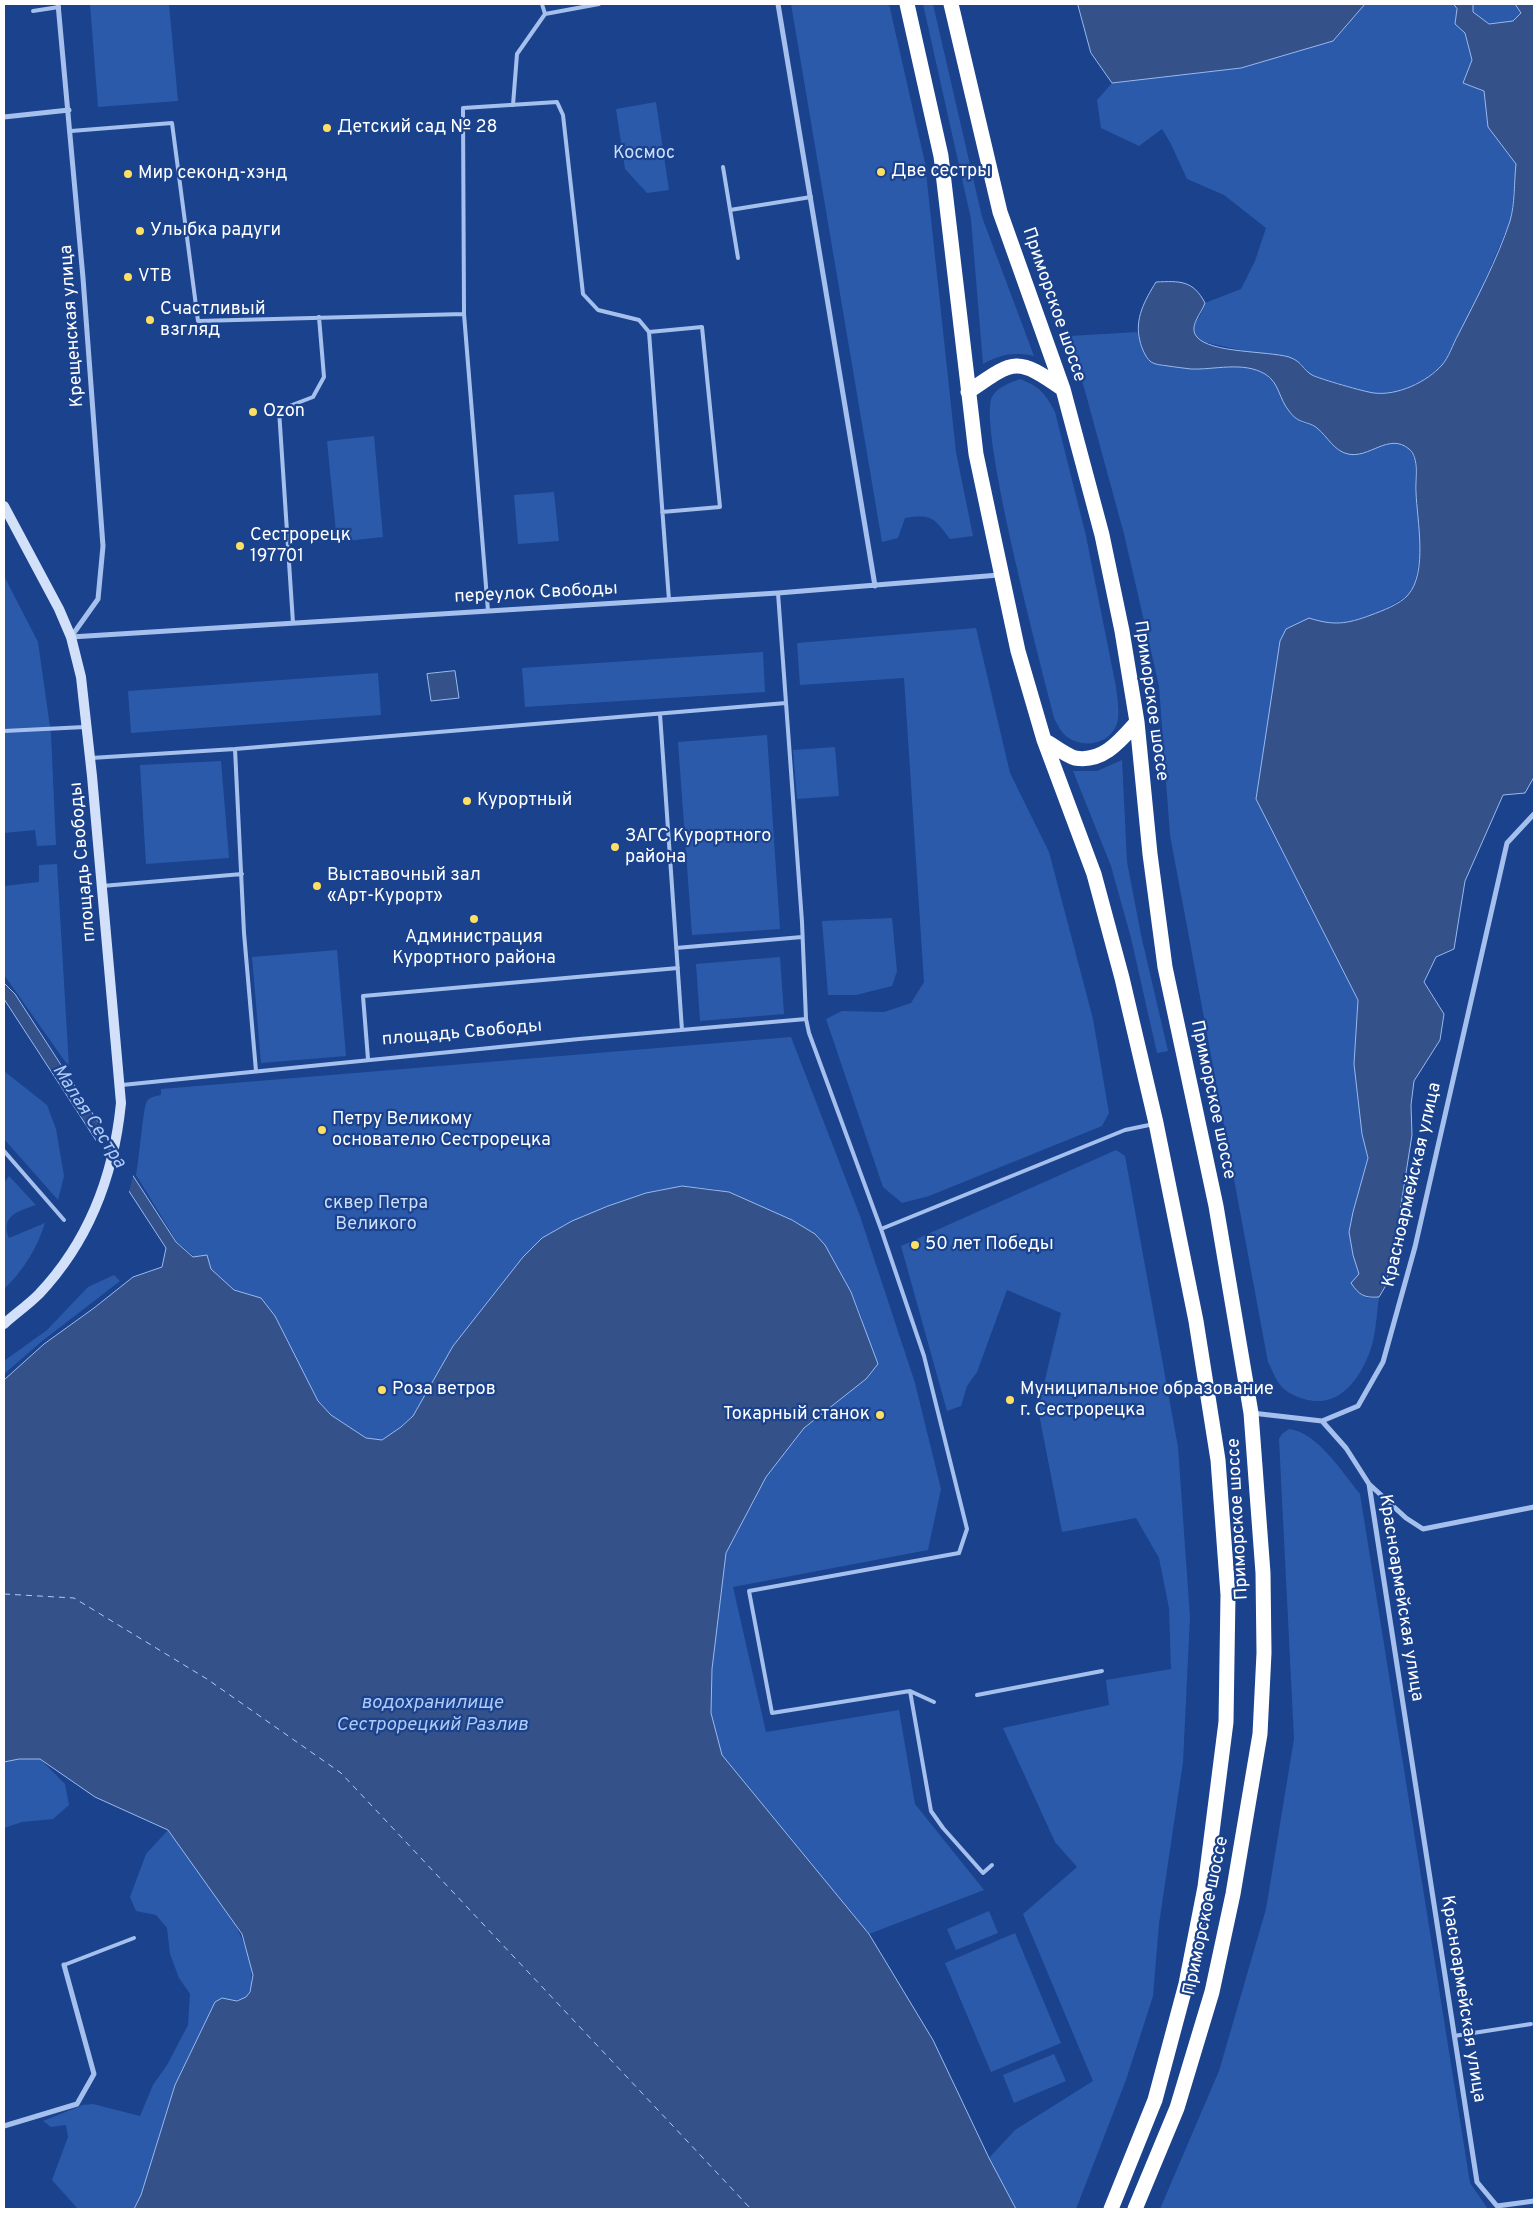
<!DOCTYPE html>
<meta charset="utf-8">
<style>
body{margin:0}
#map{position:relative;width:1538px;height:2213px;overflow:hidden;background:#1a428d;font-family:Overpass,sans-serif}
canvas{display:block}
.frame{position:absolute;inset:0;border:5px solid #fff;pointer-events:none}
</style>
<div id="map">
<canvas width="1538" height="2213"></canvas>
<div class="frame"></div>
</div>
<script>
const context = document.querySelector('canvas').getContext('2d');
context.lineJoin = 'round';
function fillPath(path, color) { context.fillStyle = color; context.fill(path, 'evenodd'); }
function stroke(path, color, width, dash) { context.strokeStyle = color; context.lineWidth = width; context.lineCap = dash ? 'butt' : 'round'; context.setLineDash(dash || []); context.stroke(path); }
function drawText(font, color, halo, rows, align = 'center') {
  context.font = font + ' Overpass,sans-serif'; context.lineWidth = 4.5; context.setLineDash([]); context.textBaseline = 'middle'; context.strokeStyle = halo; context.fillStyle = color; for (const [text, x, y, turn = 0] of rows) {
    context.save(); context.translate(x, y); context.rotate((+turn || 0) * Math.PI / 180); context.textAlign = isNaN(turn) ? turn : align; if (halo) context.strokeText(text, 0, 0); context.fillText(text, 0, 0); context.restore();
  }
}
fillPath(new Path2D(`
 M90,4H169L178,101L98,107Z
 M791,4H889L925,163L956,452L973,536L950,539C934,518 932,514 905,518L898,538L882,542Z
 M923,4H933L982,217L1034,356C1014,352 1001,354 983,364L971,219Z
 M1365,4H1454L1457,9L1455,24L1465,33L1472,60L1463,83L1484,91L1488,127L1516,164L1511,219L1479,294L1443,365L1424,380L1396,393L1374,394L1311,375L1301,363L1203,342L1196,336L1193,329L1195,322L1200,316L1205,303L1241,289L1255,261L1266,228L1224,195L1187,179L1171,144L1162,129L1139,146L1101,128L1097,100L1112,83L1241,68L1333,41Z
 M1473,4H1515L1521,13L1513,21L1489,24L1473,12Z
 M656,102L669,190L647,193L625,169L616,109Z
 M1137,332L1141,345L1254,368L1266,375L1275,383L1289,412L1302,423L1316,426L1339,451L1375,449L1384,443L1401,444L1409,449L1415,459L1416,492L1421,549L1415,584L1407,596L1380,612L1350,622L1329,624L1309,619L1256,799L1358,1000L1354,1064L1362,1134L1368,1158L1353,1212L1349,1232L1353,1255L1367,1298L1379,1297C1376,1319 1376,1341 1366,1361C1354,1387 1334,1408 1304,1399C1296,1397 1286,1392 1281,1386C1275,1379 1272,1369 1268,1362L1170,835L1159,686L1124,534L1070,336Z
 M1020,379C1040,387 1045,393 1055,412L1086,536L1116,687C1117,698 1121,716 1116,726C1107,746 1081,748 1066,736C1061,732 1058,725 1055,720C1043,673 977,426 992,397C997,387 1010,383 1020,379Z
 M374,436L383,537L337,542L327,441Z
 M554,492L559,541L518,544L514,495Z
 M4,576L38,642L51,734L56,845L37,846L35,830L4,833Z
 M976,628L1010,773L1049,852L1093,1019L1109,1113L1102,1126L929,1196L902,1203L883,1187L826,1019L842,1011L884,1012L911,1003L924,982L904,678L800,685L797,643Z
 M763,652L765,692L525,707L522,668Z
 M378,673L381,715L131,733L128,691Z
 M767,735L780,929L692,935L678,742Z
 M835,747L839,796L797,799L793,750Z
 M1122,760L1127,862L1141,935L1168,1051L1157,1053L1131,938L1111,866L1073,771H1097Z
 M221,761L229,858L146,864L140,765Z
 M57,864L69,1067L4,975V886L39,882V865Z
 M892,918L897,971L892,986L856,995H828L822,921Z
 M337,950L346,1056L261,1063L252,957Z
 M780,957L784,1014L700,1021L696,964Z
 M791,1037L860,1216L915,1383L941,1489L928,1550L733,1587L766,1732L899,1710L915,1804L984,1890L869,1934L722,1755L711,1713L712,1669L726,1553L766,1477L804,1428L866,1379L862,1318L851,1292L825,1245L815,1234L792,1220L714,1189L682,1186L646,1193L608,1206L572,1221L542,1238L523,1257L453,1346L413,1416L401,1427L382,1440L366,1438L331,1415L318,1401L275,1316L261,1298L234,1290L177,1242L136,1175C139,1162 143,1107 147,1101C150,1097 156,1096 161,1095V1089Z
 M4,1071L47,1105L56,1129L64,1176L58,1200L4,1139Z
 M1116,1150L1125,1156L1178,1447L1190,1617L1183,1762L1159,1924L1153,1996L1126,2080L1076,2209H1016L989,2158L1015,2130L1093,2081L1023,1914L1077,1867L1055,1842L1003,1728L1109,1705L1106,1680L1171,1669L1169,1608L1159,1558L1136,1518L1062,1532L1038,1409L1061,1313L1007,1290L977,1372L967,1386L961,1406L947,1411L901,1246Z
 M9,1176L36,1205C19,1211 0,1215 9,1238L45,1223C37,1248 24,1270 4,1289V1183Z
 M114,1275L120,1281L41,1342L4,1374V1361L47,1330L88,1287Z
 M1289,1429C1317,1432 1343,1473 1360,1494L1470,2183L1488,2209H1160L1219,2071L1266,1909L1294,1739L1279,1439L1282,1434Z
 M19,1759H40L65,1784L69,1805L53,1819L22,1822L4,1828V1762Z
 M168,1830C196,1866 259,1939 251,1986C248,2003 236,2001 222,1998L215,2002L175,2085L141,2195L134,2209H78L52,2180L68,2137L66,2125L51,2127L43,2121L83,2105L93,2104L140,2116L153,2085L167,2065L188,2025L190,1994L179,1978L170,1954L167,1928L156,1915L136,1911L130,1897L146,1854Z
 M989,1911L998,1933L956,1950L947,1929Z
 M1015,1933L1061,2043L991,2072L945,1963Z
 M1054,2054L1066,2081L1014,2103L1003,2075Z`), '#2c5aab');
const water = new Path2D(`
 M1078,4H1365L1333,41L1241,68L1112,83L1091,53Z
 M1454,4H1473V12L1489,24L1513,21L1521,13L1515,4H1534V777L1525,793L1503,795L1465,881L1454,949L1436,957L1424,982L1444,1014L1440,1040L1414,1081L1411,1105L1412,1135L1400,1211L1403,1227L1399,1244L1393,1254L1385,1287L1379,1297C1364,1298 1359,1295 1351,1283L1359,1274L1353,1255L1349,1232L1353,1212L1368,1158L1362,1134L1354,1064L1358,1000L1256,799L1280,641L1286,629L1309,618C1334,626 1347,624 1371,615C1382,611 1400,604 1408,595C1428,572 1417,520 1416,492C1415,479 1420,458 1409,449C1389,432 1369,459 1348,454C1334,451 1328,437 1317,428C1309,421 1299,425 1289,411C1279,399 1279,382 1265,374C1243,361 1214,370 1191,369C1183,368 1175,367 1168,366C1163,365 1154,365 1150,361C1146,358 1141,347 1140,341C1134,319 1145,300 1156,282C1180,281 1193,280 1205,303C1201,314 1188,327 1197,337C1210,353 1268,351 1289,357C1303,362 1303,370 1312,375C1320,379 1365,392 1374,393C1397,396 1427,382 1442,365C1449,357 1453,344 1458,335C1477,298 1497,260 1510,221C1515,204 1514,182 1516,164L1488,127L1484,91L1463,83L1472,60L1465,33L1455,24L1457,9Z
 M455,671L459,698L431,701L427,674Z
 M4,983L15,994L176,1242L193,1257L207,1255L211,1269L234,1290L261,1298L275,1316L318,1401L331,1415L366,1438L382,1440L401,1427L413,1416L453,1346L523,1257L542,1238L572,1221L608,1206L646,1193L682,1186L729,1192L792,1220L815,1234L825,1245L851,1292L878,1364L866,1379L804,1428L766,1477L726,1553L712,1669L711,1713L722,1755L869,1934L933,2040L989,2158L1016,2209H134L141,2195L175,2085L215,2002L222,1998L237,2001L246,1997L250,1992L253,1975L242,1934L168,1830L95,1797L40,1759H19L4,1762V1380L44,1344L94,1308L133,1277L162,1267L166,1248L4,999Z`);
fillPath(water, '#345189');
stroke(water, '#98baf0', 1);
fillPath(new Path2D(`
 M100,1119L134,1172L128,1195L95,1144Z`), '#1a428d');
stroke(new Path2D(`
 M4,1594L74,1598L207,1679L341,1773L751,2209`), '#b1caf5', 1, [6, 5]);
stroke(new Path2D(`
 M542,4L545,14L599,4
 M33,11L59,7
 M513,105L517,54L545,14
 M71,131L172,123L198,321L464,314
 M723,167L738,258
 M730,210L811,197
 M662,512L720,507L702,327L649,332L669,600
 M778,593L802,922L806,1019L809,1033L881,1229L924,1356L967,1529L959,1553L749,1591L772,1713L910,1691L934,1702
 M488,611L464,314L463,108L557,102L563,115L583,294L598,310L639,320L649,332
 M293,623L279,410L313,397L324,377L319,317
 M660,714L682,1030
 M4,731L85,727
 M91,758L235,749
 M102,886L242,874
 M676,948L802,937
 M368,1059L363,996L678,968
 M256,1071L244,933L235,749L786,703
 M122,1085L579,1039L806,1019
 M4,1151L64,1220
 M881,1229L1125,1130L1154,1124
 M910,1691L931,1811L943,1828L983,1873L992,1865
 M977,1695L1102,1671
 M64,1965L134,1938
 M1454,2036L1531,2024`), '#a6c0ee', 4);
stroke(new Path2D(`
 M58,4L83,278L103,546L98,599L71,637
 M778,4L875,586
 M4,117L69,110
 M71,637L778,593L999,575
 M1534,814L1507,843L1415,1247L1383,1362L1358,1406L1322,1421L1346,1448L1369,1484L1477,2182L1497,2206L1534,2201
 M1252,1413L1322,1421
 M1369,1484L1406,1518L1423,1529L1534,1507
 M4,2126L77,2104L94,2074L64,1965`), '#a6c0ee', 5);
stroke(new Path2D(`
 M4,506L59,609L71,637L81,677L92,776L121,1103C114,1174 89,1241 39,1294C28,1305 15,1314 4,1324`), '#d3e0fa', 10);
stroke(new Path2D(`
 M907,4L941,156L976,454L994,539L1018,651L1044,740L1094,874L1122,978L1156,1123L1196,1321L1218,1460L1228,1595L1226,1722L1205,1887L1186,1984L1155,2100L1111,2209
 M951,4L1000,212L1063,389L1102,535L1122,631L1137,722L1150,854L1165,967L1216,1206L1251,1413L1263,1573L1264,1653L1260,1734L1233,1894L1212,1992L1177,2108L1135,2209
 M968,392C1014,360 1016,356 1063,389
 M1044,740C1053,745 1065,755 1075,758C1103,763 1121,740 1137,722`), '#fff', 15);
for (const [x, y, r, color] of [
 [327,128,5,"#ffdf63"],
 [881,172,5,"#ffdf63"],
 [128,174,5,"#ffdf63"],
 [140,231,5,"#ffdf63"],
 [128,277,5,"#ffdf63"],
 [150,320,5,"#ffdf63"],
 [253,412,5,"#ffdf63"],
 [240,546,5,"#ffdf63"],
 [467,801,5,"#ffdf63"],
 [615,847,5,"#ffdf63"],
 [317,886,5,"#ffdf63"],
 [474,919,5,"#ffdf63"],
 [322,1130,5,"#ffdf63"],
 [915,1245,5,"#ffdf63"],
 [382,1390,5,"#ffdf63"],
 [1010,1400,5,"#ffdf63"],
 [880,1415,5,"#ffdf63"]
]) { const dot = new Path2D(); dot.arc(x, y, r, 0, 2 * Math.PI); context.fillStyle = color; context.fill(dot); stroke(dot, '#1a428d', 2); }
drawText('18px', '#fff', '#1a428d', [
 ["Детский сад № 28",337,128],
 ["Две сестры",891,172],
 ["Мир секонд-хэнд",138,174],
 ["Улыбка радуги",150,231],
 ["VTB",138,277],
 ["Счастливый",160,310],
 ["взгляд",160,331],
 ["Ozon",263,412],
 ["Сестрорецк",250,536],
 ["197701",250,557],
 ["Курортный",477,801],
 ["ЗАГС Курортного",625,837],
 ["района",625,858],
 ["Выставочный зал",327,876],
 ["«Арт-Курорт»",327,897],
 ["Администрация",474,938,"center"],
 ["Курортного района",474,959,"center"],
 ["Петру Великому",332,1120],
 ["основателю Сестрорецка",332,1141],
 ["50 лет Победы",925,1245],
 ["Роза ветров",392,1390],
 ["Муниципальное образование",1020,1390],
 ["г. Сестрорецка",1020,1411],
 ["Токарный станок",870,1415,"right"]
], 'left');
drawText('18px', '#ccddfa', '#1a428d', [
 ["Космос",644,154],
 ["сквер Петра",376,1204],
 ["Великого",376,1225]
]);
drawText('18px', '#fff', '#1a428d', [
 ["Приморское шоссе",1053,305,71],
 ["Крещенская улица",73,326,-94],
 ["переулок Свободы",536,594,-3],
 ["Приморское шоссе",1150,701,82],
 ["площадь Свободы",84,862,-95],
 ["площадь Свободы",462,1034,-5],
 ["Приморское шоссе",1212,1100,78],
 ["Красноармейская улица",1413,1185,-77],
 ["Приморское шоссе",1239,1519,-93],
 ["Красноармейская улица",1400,1598,81],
 ["Приморское шоссе",1207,1916,-78],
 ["Красноармейская улица",1462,1999,81]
]);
drawText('italic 19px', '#b1caf5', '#1a428d', [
 ["Малая Сестра",88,1117,57],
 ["водохранилище",432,1704],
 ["Сестрорецкий Разлив",432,1726]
]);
</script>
